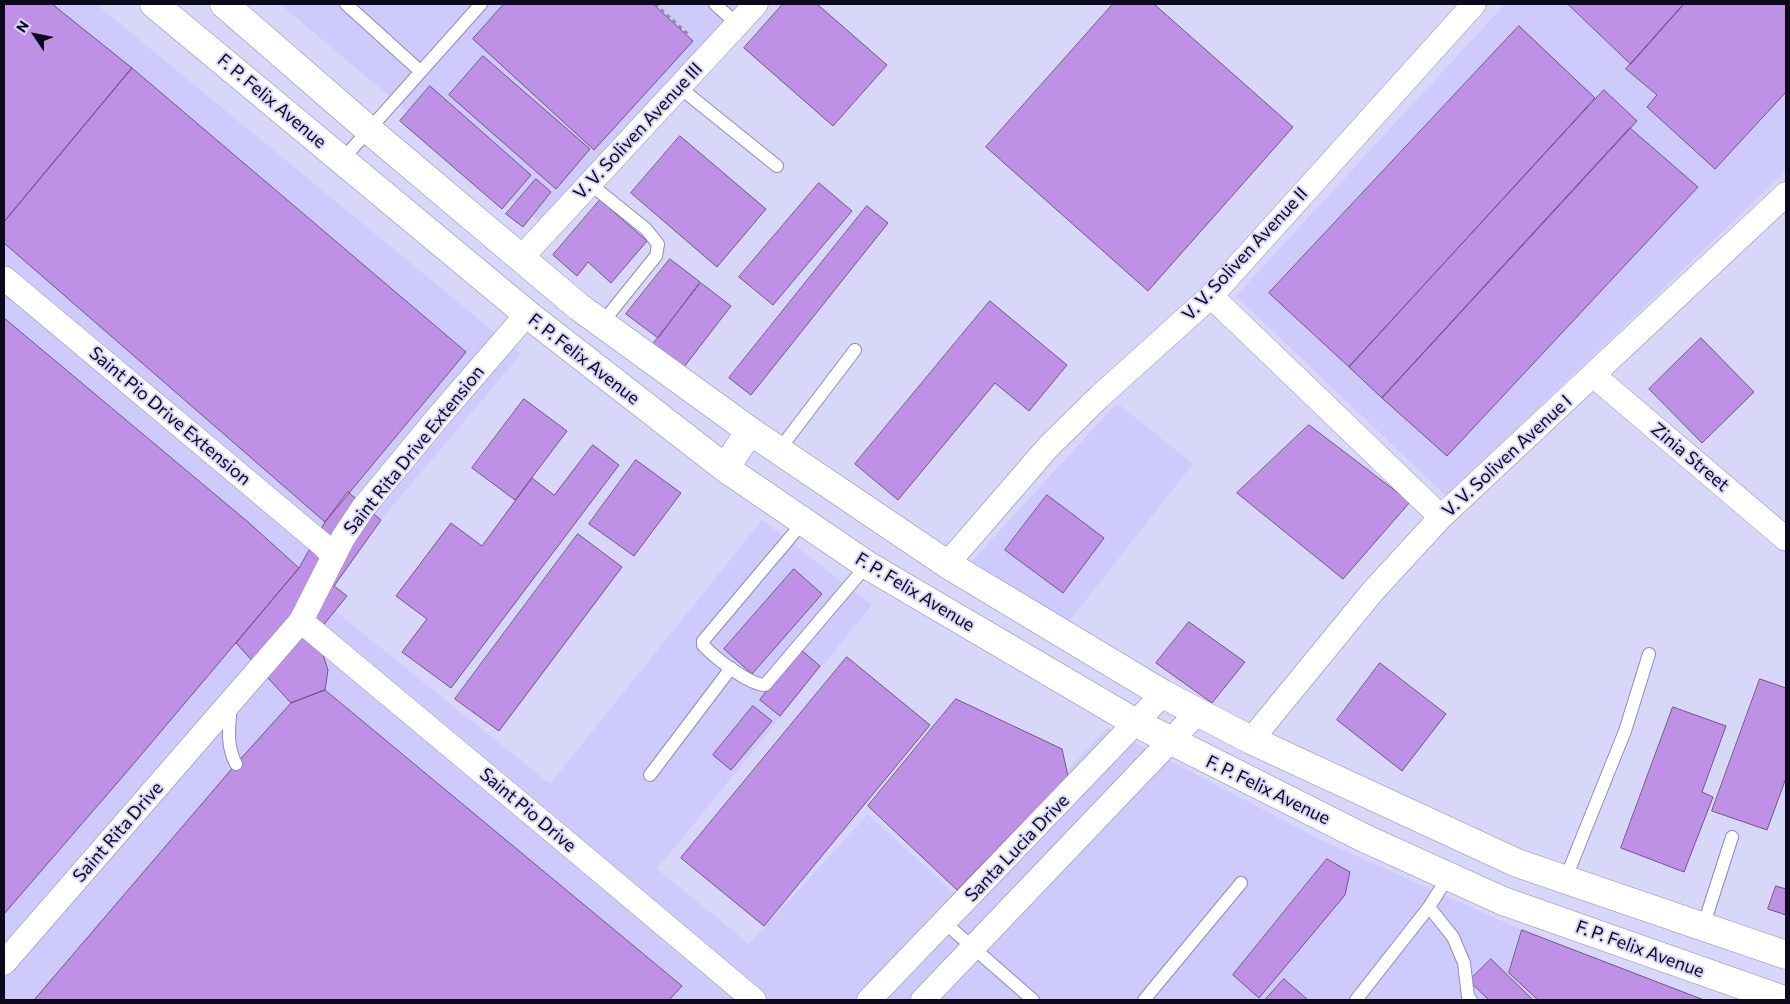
<!DOCTYPE html>
<style>
body{margin:0}
#map{position:relative;width:1790px;height:1004px;overflow:hidden;background:#d9d7f9;font-family:Commissioner,sans-serif}
canvas{display:block}
.frame{position:absolute;inset:0;border:5px solid #0b091b;pointer-events:none}
.north{position:absolute;left:10px;top:10px;width:50px;height:50px;-webkit-text-stroke:4px #d9d7f9;paint-order:stroke;rotate:304deg;font-size:14px;font-weight:700;line-height:20px;text-align:center;color:#0b091b}
.north::after{content:'';display:block;margin:auto;width:18px;height:22px;background:#0b091b;clip-path:polygon(50% 0,100% 100%,50% 72%,0 100%)}
</style>
<div id="map">
<canvas width="1790" height="1004"></canvas>
<div class="frame"></div>
<div class="north">N</div>
</div>
<script>
const context = document.querySelector('canvas').getContext('2d');
context.lineJoin = 'round';
function fillPath(path, color) { context.fillStyle = color; context.fill(path, 'evenodd'); }
function stroke(path, color, width, dash) { context.strokeStyle = color; context.lineWidth = width; context.lineCap = dash ? 'butt' : 'round'; context.setLineDash(dash || []); context.stroke(path); }
function drawText(font, color, halo, rows, align = 'center') {
  context.font = font + ' Commissioner,sans-serif'; context.lineWidth = 4; context.setLineDash([]); context.textBaseline = 'middle'; context.strokeStyle = halo; context.fillStyle = color; for (const [text, x, y, turn = 0] of rows) {
    context.save(); context.translate(x, y); context.rotate((+turn || 0) * Math.PI / 180); context.textAlign = isNaN(turn) ? turn : align; if (halo) context.strokeText(text, 0, 0); context.fillText(text, 0, 0); context.restore();
  }
}
fillPath(new Path2D(`
 M4,4H96L521,354L381,520L335,586L347,596L335,611L550,784L762,520L872,605L657,869L749,944L868,814L954,893L1107,728L1325,842L1522,930L1509,973L1538,1000H4Z
 M280,4H748L544,227Z
 M1505,4H1786V171L1446,496L1236,296Z
 M1117,403L1193,464L1068,623L972,561Z`), '#cecafc');
const building = new Path2D(`
 M4,4H52L132,68L4,222Z
 M504,4H653L693,41L594,150L473,39Z
 M783,4H817L887,65L833,126L744,48Z
 M1113,4H1154L1293,127L1148,291L986,147Z
 M1568,4H1684L1631,64Z
 M1684,4H1786V92L1715,169L1647,107L1657,95L1626,69Z
 M1519,26L1595,98L1349,367L1269,293Z
 M483,56L590,149L556,189L449,95Z
 M132,68L466,352L325,522L4,243V222Z
 M430,86L531,175L502,209L400,121Z
 M1604,90L1637,121L1382,398L1349,367Z
 M1630,128L1698,187L1447,456L1382,398Z
 M680,136L766,209L717,267L631,193Z
 M536,179L551,192L523,227L506,214Z
 M819,183L852,211L773,305L739,277Z
 M600,200L647,241L611,283L588,262L577,276L553,255Z
 M867,206L888,223L751,395L729,378Z
 M670,259L700,282L658,338L626,314Z
 M701,283L731,306L684,367L653,344Z
 M990,301L1067,365L1029,411L995,383L898,500L855,464Z
 M4,318L248,522L299,568L130,768L4,914Z
 M1701,338L1754,392L1702,443L1649,389Z
 M524,399L567,431L515,500L472,468Z
 M1309,425L1410,502L1343,579L1237,493Z
 M593,445L619,465L451,688L402,652L427,619L396,596L451,523L482,546L532,478L554,495Z
 M636,460L681,493L634,556L589,524Z
 M348,492L381,520L334,586L347,596L316,634L328,670L325,690L291,703L236,643L299,568L325,522Z
 M1047,495L1104,538L1063,593L1005,550Z
 M578,534L622,567L499,731L455,699Z
 M794,569L822,594L752,674L724,649Z
 M1189,622L1245,662L1212,703L1156,663Z
 M800,649L820,666L780,716L760,700Z
 M847,657L930,725L764,926L681,858Z
 M1380,663L1446,714L1402,771L1337,720Z
 M1760,679L1786,688V778L1767,830L1712,811Z
 M325,690L682,986L669,1000H34L236,764L291,703Z
 M956,699L1062,749L1068,776L957,890L868,806Z
 M753,706L772,721L731,770L713,755Z
 M1673,707L1726,726L1702,792L1713,797L1684,872L1621,848Z
 M1327,859L1350,872L1345,895L1259,998L1233,975Z
 M1776,886L1786,889V915L1768,909Z
 M1522,930L1704,1000H1538L1509,973Z
 M1491,959L1533,1000H1489L1469,981Z
 M1284,979L1308,1000H1265Z`);
fillPath(building, '#bf91e6');
stroke(building, '#6e5683', 1);
const service = new Path2D(`
 M346,4L420,71
 M715,4L737,24
 M679,87L777,166
 M342,160L481,4
 M590,184L646,229L658,244L656,256L602,323
 M779,450L855,350
 M804,521L703,641V645C715,658 748,684 765,685L867,565
 M231,706C229,727 226,745 236,764
 M650,775L731,668
 M1565,880L1625,731L1649,654
 M1429,907L1448,877
 M945,923L1033,1000
 M1703,927L1732,837
 M1144,1000L1241,883
 M1356,1000L1429,907L1453,937L1464,963L1468,997L1471,1000`);
const minor = new Path2D(`
 M521,258L756,4
 M4,278L322,544L334,556
 M1211,296L1441,517
 M1593,375L1786,539
 M947,564L1049,446L1099,397L1211,296L1474,4
 M301,621L572,847L754,1000
 M1251,740L1373,591L1441,517L1786,194
 M4,963L301,621L343,538L363,508L439,416L527,314
 M869,1000L1163,694
 M923,1000L1197,713`);
const secondary = new Path2D(`
 M154,4L527,314L725,468L867,565L1136,723L1366,839L1503,901L1784,1000
 M224,4L369,130L579,307L750,431L947,564L1163,694L1251,740L1517,863L1786,955
 M725,468L750,431`);
stroke(service, '#8e8abd', 14);
stroke(minor, '#8e8abd', 25);
stroke(secondary, '#8e8abd', 29);
stroke(new Path2D(`
 M655,4L689,35`), '#908eaa', 3, [4, 4]);
stroke(service, '#fff', 12);
stroke(minor, '#fff', 24);
stroke(secondary, '#fff', 28);
drawText('18px', '#0b091b', '#d9d7f9', [
 ["F. P. Felix Avenue",272,101,40],
 ["V. V. Soliven Avenue III",638,131,-47],
 ["V. V. Soliven Avenue II",1245,254,-47],
 ["F. P. Felix Avenue",584,359,38],
 ["Saint Pio Drive Extension",170,416,40],
 ["Saint Rita Drive Extension",414,450,-51],
 ["V. V. Soliven Avenue I",1507,456,-43],
 ["Zinia Street",1690,457,40],
 ["F. P. Felix Avenue",915,592,31],
 ["F. P. Felix Avenue",1268,790,26],
 ["Saint Pio Drive",528,810,40],
 ["Saint Rita Drive",118,832,-49],
 ["Santa Lucia Drive",1017,848,-46],
 ["F. P. Felix Avenue",1640,949,20]
]);
</script>
